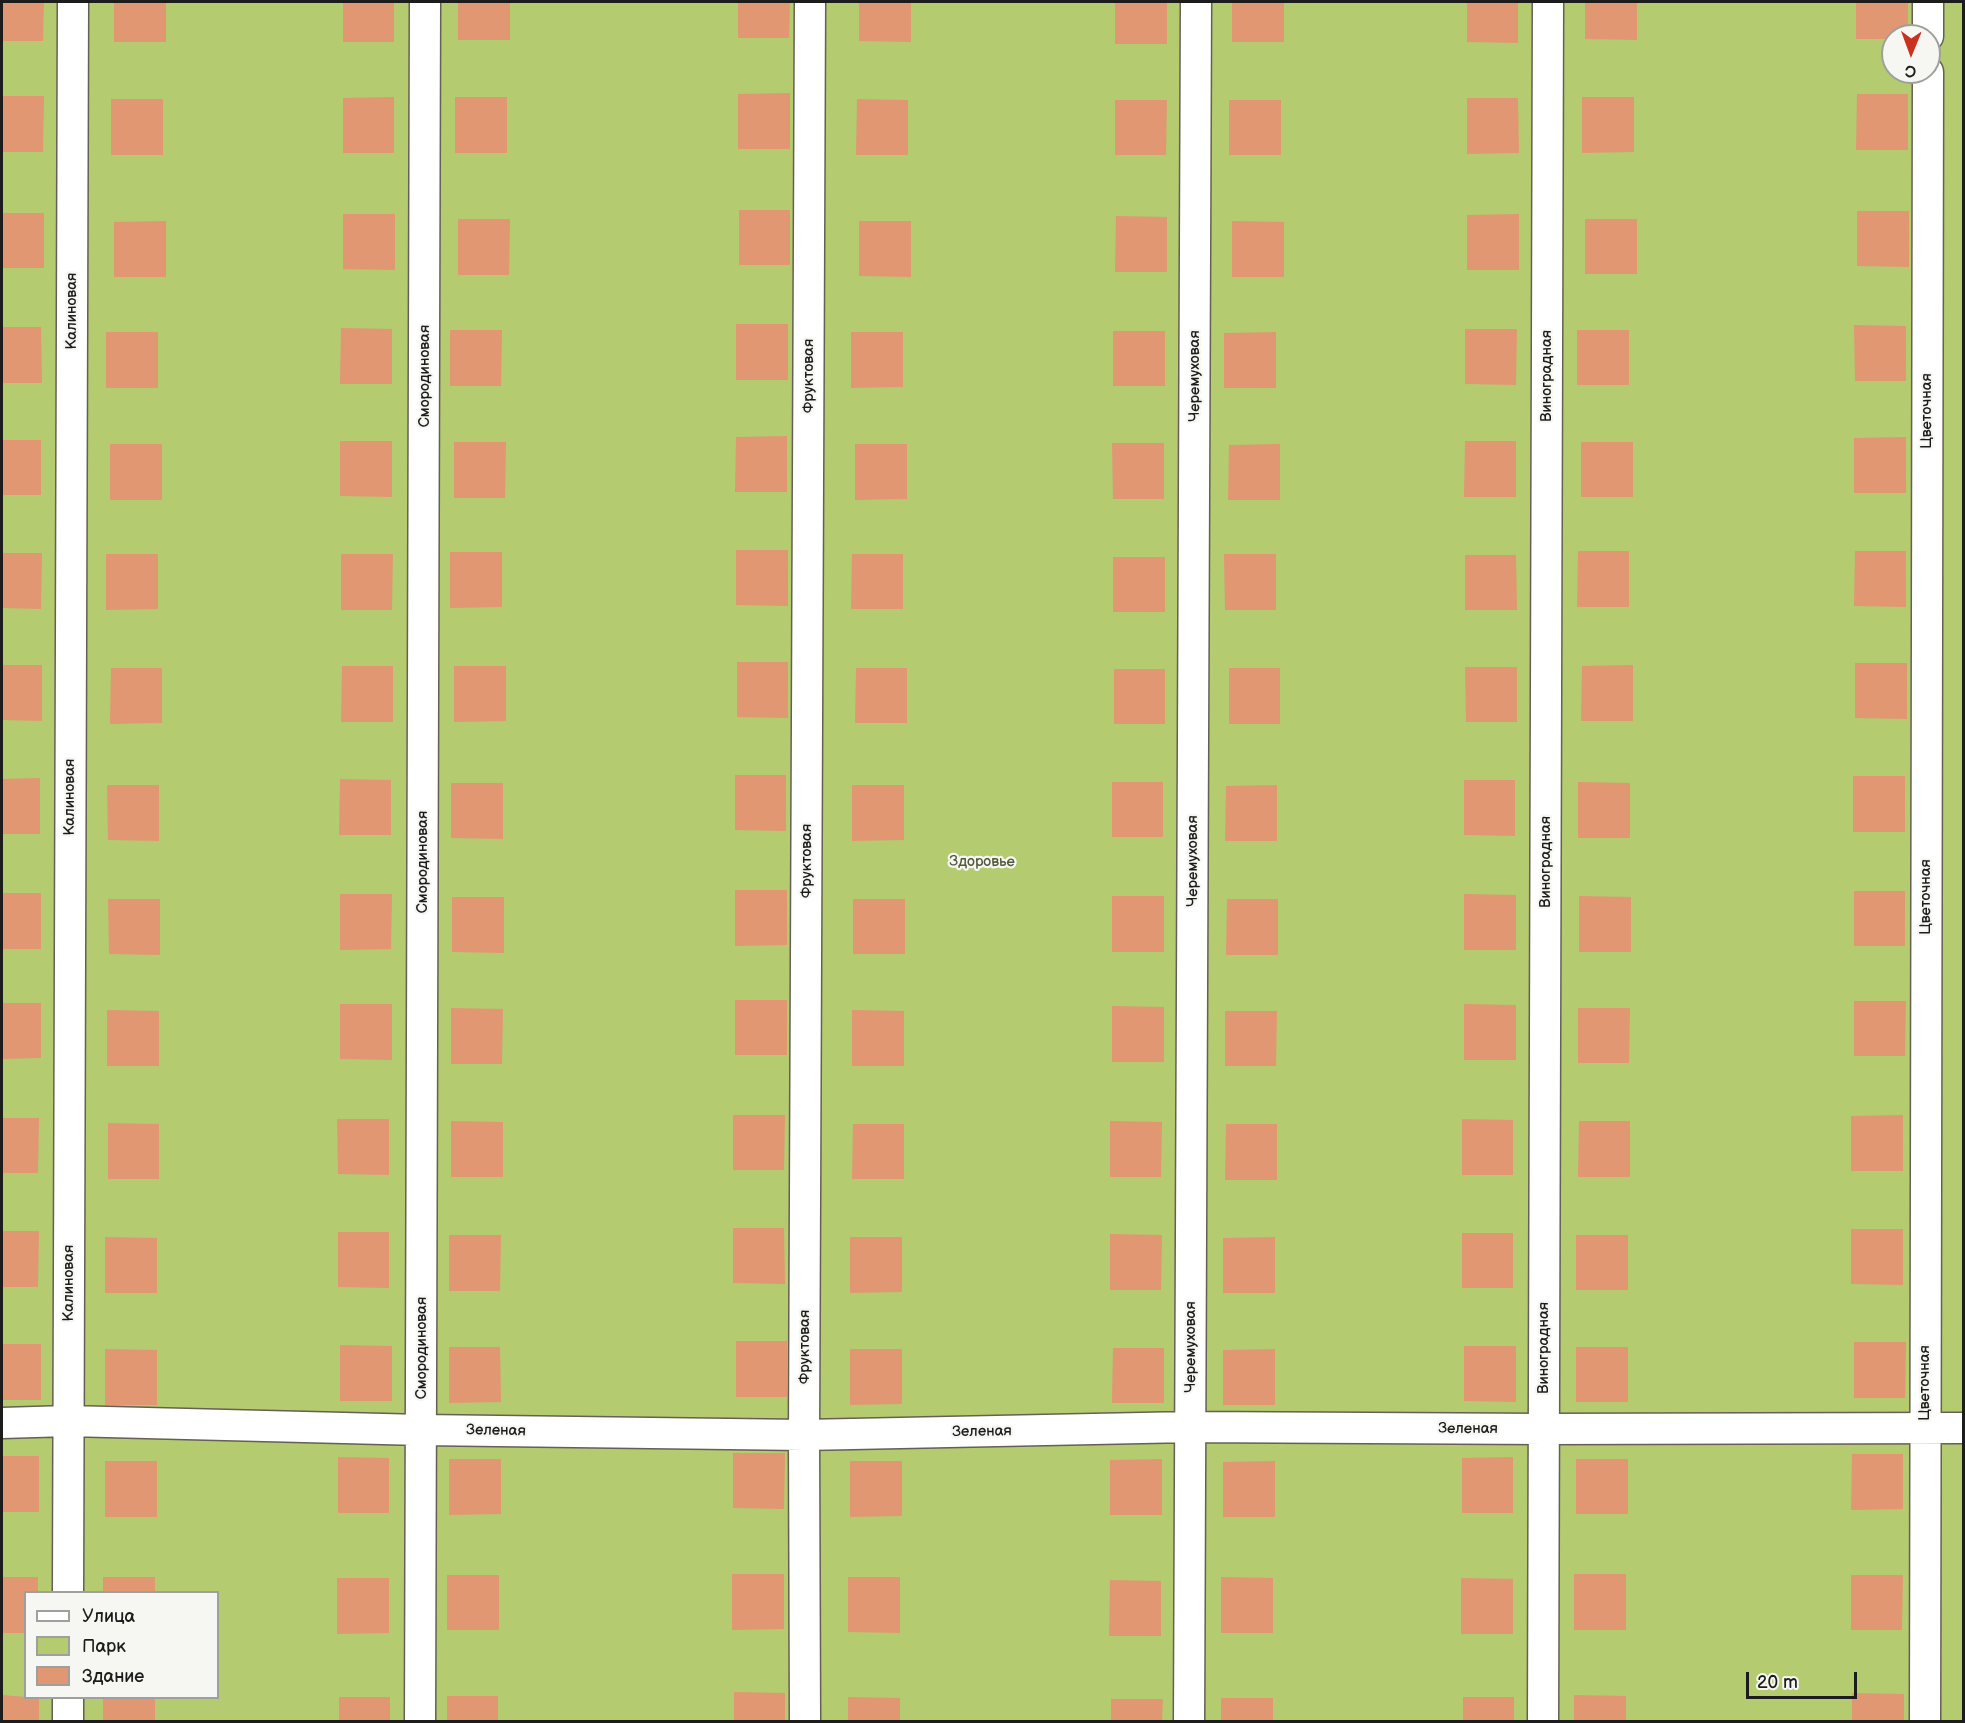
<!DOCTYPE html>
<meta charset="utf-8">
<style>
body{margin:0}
#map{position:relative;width:1965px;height:1723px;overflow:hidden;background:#efdcbb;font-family:"Balsamiq Sans",sans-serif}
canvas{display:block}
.frame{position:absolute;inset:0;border:3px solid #1c1c1c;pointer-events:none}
.legend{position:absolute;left:24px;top:1591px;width:195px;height:108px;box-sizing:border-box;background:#f6f6f2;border:2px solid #9f9f9c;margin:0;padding:8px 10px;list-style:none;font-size:18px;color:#1c1c1c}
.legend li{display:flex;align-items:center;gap:12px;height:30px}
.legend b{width:30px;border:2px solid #9f9f9c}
.north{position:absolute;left:1881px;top:24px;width:60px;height:60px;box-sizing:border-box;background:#f6f6f2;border:2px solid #9f9f9c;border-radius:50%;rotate:181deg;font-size:16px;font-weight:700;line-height:24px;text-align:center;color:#1c1c1c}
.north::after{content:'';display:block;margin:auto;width:21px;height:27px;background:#c8321e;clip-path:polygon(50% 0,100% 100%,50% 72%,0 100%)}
.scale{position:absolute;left:1746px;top:1672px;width:111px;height:27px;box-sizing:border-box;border:3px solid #1c1c1c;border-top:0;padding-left:8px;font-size:18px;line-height:21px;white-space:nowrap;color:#1c1c1c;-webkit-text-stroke:4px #f6f6f2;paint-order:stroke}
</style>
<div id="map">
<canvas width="1965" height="1723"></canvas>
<div class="frame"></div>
<ul class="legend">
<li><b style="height:8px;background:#fff"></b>Улица</li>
<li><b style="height:16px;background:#b4cb70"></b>Парк</li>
<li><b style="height:16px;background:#e19772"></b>Здание</li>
</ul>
<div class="north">С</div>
<div class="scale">20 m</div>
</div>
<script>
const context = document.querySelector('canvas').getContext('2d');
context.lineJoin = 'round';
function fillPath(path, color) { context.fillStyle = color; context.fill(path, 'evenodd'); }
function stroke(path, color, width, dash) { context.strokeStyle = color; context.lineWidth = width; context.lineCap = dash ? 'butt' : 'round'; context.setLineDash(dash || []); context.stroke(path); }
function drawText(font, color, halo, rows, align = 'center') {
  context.font = font + ' "Balsamiq Sans",sans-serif'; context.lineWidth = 4.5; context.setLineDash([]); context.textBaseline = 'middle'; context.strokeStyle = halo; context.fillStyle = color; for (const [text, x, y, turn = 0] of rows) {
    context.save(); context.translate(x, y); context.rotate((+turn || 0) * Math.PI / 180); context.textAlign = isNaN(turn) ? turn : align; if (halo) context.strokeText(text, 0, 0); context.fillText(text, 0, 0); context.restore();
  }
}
fillPath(new Path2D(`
 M2,2H1963V1721H2ZM1893,36H1929V72H1893ZM26,1592H218V1698H26Z`), '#b4cb70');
fillPath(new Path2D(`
 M2,2H44L43,41H2Z
 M114,2H166V42H114Z
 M343,2H394V42H343Z
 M458,2H510V40H458Z
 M738,2H790L789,38H738Z
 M859,2H911V42L859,41Z
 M1115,2H1167V44H1115Z
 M1232,2H1284V42H1232Z
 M1467,2H1518V43L1467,42Z
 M1585,2H1637V40L1585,39Z
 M1856,2H1908V36H1893V39H1856Z
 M790,93V149H738V94Z
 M1857,94H1908V150H1856Z
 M2,96H44L43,152H2Z
 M394,97V153H343V98Z
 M455,97H507V153H455Z
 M1582,97H1634V152L1582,153Z
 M1467,98H1518L1519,153L1467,154Z
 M111,99H163V155H111Z
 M857,99L908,100V155H856Z
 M1115,100H1167L1166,155H1115Z
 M1229,100H1281V155H1229Z
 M739,210H790V265H739Z
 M1857,211H1909V267L1857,266Z
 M2,213H44V268H2Z
 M343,214H395V270L343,269Z
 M1519,214V270H1467V215Z
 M1116,216L1167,217V272H1115Z
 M458,219H510L509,275H458Z
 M1585,219H1637V274H1585Z
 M166,221V277H114V222Z
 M859,221H911V277L859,276Z
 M1232,221L1284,222V277H1232Z
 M736,324H788V380H736Z
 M1854,325L1906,326V381H1855Z
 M2,327H41L42,383H2Z
 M341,328L392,329V384H340Z
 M1465,329H1517L1516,385L1465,384Z
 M450,330H502L501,386H450Z
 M1577,330H1629V385H1577Z
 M1113,331H1165V386H1113Z
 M106,332H158V388H106Z
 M851,332H903V387L851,388Z
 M1276,332V388H1224V333Z
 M787,436V492H735L736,437Z
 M1906,437V493H1854V438Z
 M2,440H41V495H2Z
 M340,441H392V497L340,496Z
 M1465,441H1516V497H1464Z
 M454,442H506L505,498H454Z
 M1581,442H1633V497H1581Z
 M1112,443H1164V499H1113Z
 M110,444H162V500H110Z
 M855,444H907V499L855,500Z
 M1280,444V500H1228L1229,445Z
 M736,550H788V606L736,605Z
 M1578,551H1629V607H1577Z
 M1855,551H1906V607L1854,606Z
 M450,552H502V607L450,608Z
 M2,553H42L41,609L2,608Z
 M106,554H158V609L106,610Z
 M341,554H393L392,610H341Z
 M852,554H903V609H851Z
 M1224,554H1276V610H1225Z
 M1465,555H1516L1517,610H1465Z
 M1113,557H1165V612H1113Z
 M737,662H788V718L737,717Z
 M1855,663H1907V719L1855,718Z
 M2,665H42V721L2,720Z
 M1633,665V721H1581L1582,666Z
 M342,666H393V722H341Z
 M454,666H506V721L454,722Z
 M1465,667H1517V722H1466Z
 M111,668H162V723L110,724Z
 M856,668H907V723H855Z
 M1229,668H1280V724H1229Z
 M1114,669H1165V724H1114Z
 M735,775H786V831L735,830Z
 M1853,776H1905V832H1853Z
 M40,778V834H2V779Z
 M340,779L391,780V835H339Z
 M1464,780H1515V836L1464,835Z
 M1112,782H1163V837H1112Z
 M1578,782L1630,783V838H1578Z
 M451,783H503V839L451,838Z
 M107,785H159V841L108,840Z
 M852,785H904V840L852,841Z
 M1277,785V841H1225L1226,786Z
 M735,890H787V945L735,946Z
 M1854,891H1905V946H1854Z
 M2,893H41V949H2Z
 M340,894H392L391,949L340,950Z
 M1464,894L1516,895V950H1464Z
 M1112,896H1164V952H1112Z
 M1579,896L1631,897V952H1579Z
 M452,897H504V953L452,952Z
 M108,899H160V955L109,954Z
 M853,899H905V954H853Z
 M1227,899H1278V955H1226Z
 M735,1000H787V1055H735Z
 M1854,1001H1906L1905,1056H1854Z
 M2,1003H41V1058L2,1059Z
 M340,1004H392V1060L340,1059Z
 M1464,1004L1516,1005V1060H1464Z
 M1112,1006L1164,1007V1062H1112Z
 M451,1008L503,1009L502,1064H451Z
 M1578,1008H1630L1629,1063H1578Z
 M107,1010L159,1011V1066H107Z
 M852,1010L904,1011V1066H852Z
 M1225,1011H1277L1276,1066H1225Z
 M733,1115H785L784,1170H733Z
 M1903,1115V1171H1851V1116Z
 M2,1118H39L38,1173H2Z
 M337,1119H389V1175L338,1174Z
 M1462,1119L1513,1120V1175H1462Z
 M451,1121L503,1122V1177H451Z
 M1110,1121L1162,1122L1161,1177H1110Z
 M1579,1121H1630V1177H1578Z
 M108,1123L159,1124V1179H108Z
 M853,1124H904V1179H852Z
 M1226,1124H1277V1180H1225Z
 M733,1228H784L785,1284L733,1283Z
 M1851,1229H1903V1285L1851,1284Z
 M2,1231H39L38,1287H2Z
 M338,1232H389V1288L338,1287Z
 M1462,1233H1513V1288H1462Z
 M1110,1234L1162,1235L1161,1290H1110Z
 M449,1235H501L500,1291H449Z
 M1576,1235H1628V1290H1576Z
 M105,1237L157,1238V1293H105Z
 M850,1237H902V1292L850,1293Z
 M1275,1237V1293H1223V1238Z
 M736,1341H787V1397H736Z
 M1854,1342H1906L1905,1398H1854Z
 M2,1344H41V1400H2Z
 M340,1345L392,1346V1401H340Z
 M1464,1346H1516V1402L1464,1401Z
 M449,1347H500L501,1402L449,1403Z
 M1576,1347H1628V1402H1576Z
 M1113,1348H1164V1403H1112Z
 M105,1349L157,1350V1405H105Z
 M850,1349H902V1404L850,1405Z
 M1275,1349V1405H1223V1350Z
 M733,1453H785L784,1509L733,1508Z
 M1852,1454H1903V1509L1851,1510Z
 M2,1456H39V1512H2Z
 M338,1457L389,1458V1513H338Z
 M1513,1457V1513H1462V1458Z
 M449,1459H501V1514L449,1515Z
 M1162,1459V1515H1110V1460Z
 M1576,1459H1628V1514H1576Z
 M105,1461H157V1517H105Z
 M850,1461H902V1516L850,1517Z
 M1275,1461V1517H1223V1462Z
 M732,1574H784V1629L732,1630Z
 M1574,1574H1626V1630H1574Z
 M447,1575H499V1630H447Z
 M1851,1575H1903L1902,1630H1851Z
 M2,1577H38V1592H26V1633H2Z
 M103,1577H155V1592H103Z
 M848,1577H900V1633L848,1632Z
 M1221,1577L1273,1578V1633H1221Z
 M337,1578H389V1633L337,1634Z
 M1461,1578L1513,1579V1634H1461Z
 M1110,1580L1161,1581V1636H1109Z
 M734,1692L785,1693V1722H734Z
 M1852,1693L1904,1694V1722H1852Z
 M2,1695L39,1698V1722H2Z
 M1574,1695L1626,1696V1722H1574Z
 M447,1696H498V1722H447Z
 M339,1697H390V1722H339Z
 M848,1697L900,1698V1722H848Z
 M1463,1697H1514V1722H1463Z
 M103,1698H155V1722H103Z
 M1221,1698H1273V1722H1221Z
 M1111,1699H1163L1162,1722H1111Z`), '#e19772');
const street = new Path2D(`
 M1928,36V2
 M2,1423L68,1421L422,1430L804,1435L1190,1427L1544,1429L1964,1428
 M68,1592L73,2
 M68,1698V1722
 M420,1722L425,2
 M805,1722L804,1435L810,2
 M1189,1722L1196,2
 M1543,1722L1548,2
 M1925,1722L1928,72`);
stroke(street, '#665f54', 33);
stroke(street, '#fff', 30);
drawText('15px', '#1c1c1c', '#f6f6f2', [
 ["Калиновая",72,311,-90],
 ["Смородиновая",425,376,-90],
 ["Фруктовая",809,376,-90],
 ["Черемуховая",1195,376,-90],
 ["Виноградная",1547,376,-90],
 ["Цветочная",1927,411,-90],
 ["Калиновая",70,797,-90],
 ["Фруктовая",807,861,-90],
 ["Черемуховая",1193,861,-90],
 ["Смородиновая",423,862,-90],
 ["Виноградная",1546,862,-90],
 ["Цветочная",1926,897,-90],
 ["Калиновая",69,1283,-90],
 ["Фруктовая",805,1347,-90],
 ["Черемуховая",1191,1347,-90],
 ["Смородиновая",422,1348,-90],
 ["Виноградная",1544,1348,-90],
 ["Цветочная",1925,1383,-90],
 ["Зеленая",1468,1429],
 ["Зеленая",496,1431,1],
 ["Зеленая",982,1432,-1]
]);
drawText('15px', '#515939', '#f6f6f2', [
 ["Здоровье",982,862]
]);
</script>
